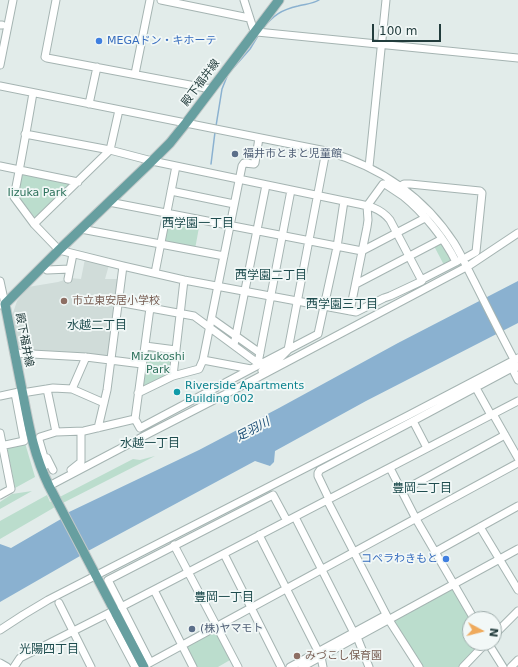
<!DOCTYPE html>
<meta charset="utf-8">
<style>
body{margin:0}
#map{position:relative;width:518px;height:667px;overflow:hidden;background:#e2ecea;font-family:"DejaVu Sans",sans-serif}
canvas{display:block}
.north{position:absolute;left:462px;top:611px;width:40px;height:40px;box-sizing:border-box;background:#f2f8f7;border:1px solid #9fadac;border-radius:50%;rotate:97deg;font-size:11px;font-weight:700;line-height:16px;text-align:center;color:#223c3c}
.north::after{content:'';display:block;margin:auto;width:14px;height:18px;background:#efaa5c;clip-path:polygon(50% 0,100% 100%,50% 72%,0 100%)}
.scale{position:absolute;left:372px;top:24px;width:69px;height:18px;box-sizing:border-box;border:2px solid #223c3c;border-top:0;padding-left:5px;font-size:12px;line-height:14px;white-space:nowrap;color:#223c3c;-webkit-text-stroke:3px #f2f8f7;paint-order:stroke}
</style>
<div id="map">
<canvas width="518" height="667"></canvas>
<div class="north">N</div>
<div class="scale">100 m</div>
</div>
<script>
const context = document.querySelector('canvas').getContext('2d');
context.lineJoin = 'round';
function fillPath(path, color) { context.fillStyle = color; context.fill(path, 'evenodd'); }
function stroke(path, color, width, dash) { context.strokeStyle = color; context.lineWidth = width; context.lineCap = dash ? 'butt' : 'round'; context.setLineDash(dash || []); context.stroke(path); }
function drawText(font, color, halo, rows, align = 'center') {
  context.font = font + ' "DejaVu Sans","Noto Sans JP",sans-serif'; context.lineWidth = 3.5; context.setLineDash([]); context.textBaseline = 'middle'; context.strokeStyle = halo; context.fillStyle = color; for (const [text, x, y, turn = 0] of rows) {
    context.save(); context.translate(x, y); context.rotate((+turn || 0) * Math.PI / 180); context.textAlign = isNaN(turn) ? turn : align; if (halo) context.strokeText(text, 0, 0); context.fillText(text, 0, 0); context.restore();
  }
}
fillPath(new Path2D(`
 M85,259L109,265L105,279H119L110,357L21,351L19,349L12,316L17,301L28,287L58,282L70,278L81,279Z`), '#d0dcd9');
fillPath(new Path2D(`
 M21,173L72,183L36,219L17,195Z
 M168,216L200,222L195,249L163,242Z
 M441,242L453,261L444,265L434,246Z
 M146,348L173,351L170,375L144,387L142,385Z
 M25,443L35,477L15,488L7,447Z
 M155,456L55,507L0,539V521L47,495L50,502L133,459L140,460Z
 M32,491L0,509V502L12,494Z
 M451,586L470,619V643H486L463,667H420L391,619Z
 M215,631H216L230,658V660L218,667H195L186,646Z`), '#bbddcd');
fillPath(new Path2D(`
 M518,281V323L366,401L275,451L274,462L270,466L255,461L88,551L67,513L199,450L279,408L398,343Z
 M61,519L80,556L0,602V544L11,548Z`), '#8ab1d0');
stroke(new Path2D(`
 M263,28C274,15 281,10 298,6C305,4 313,4 319,0
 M216,126L222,89L228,74L250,49L259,34
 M211,164L215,132`), '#8ab1d0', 1.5);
const minor = new Path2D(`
 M56,0L45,57L47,58L211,89
 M161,0L249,18
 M244,0L253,28L257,32L518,58
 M0,25H2
 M0,65L13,0
 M135,74L150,0
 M0,86L326,151C380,167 423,195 454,243C462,256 468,270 475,283C489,311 503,339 518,367
 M89,104L97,67
 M25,134L110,150L152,161L344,201C362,205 378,205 390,220L422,281L390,296L384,298L356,312L184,280L123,266L59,250L34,224L14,197C21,162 27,128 33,93
 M259,138L255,163L254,164L244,163L242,166L203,360L251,369L318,334L337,247L344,201
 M0,166L78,182
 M369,167L386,0
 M401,186L404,184H410L480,191L482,193L476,252L467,257
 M171,191L234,204
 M109,202L362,251L425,218
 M34,224L110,150L119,110
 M81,229L224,256
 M43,266L47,270L70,269
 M155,273L176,166
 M68,279L73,254
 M421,280L458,261
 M0,281L5,304L0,305
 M356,284L442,239
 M118,302L194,316L259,364
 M150,308L135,419L140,428L251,369
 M350,311L367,227L368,220L367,206L383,184H385C391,188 397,192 403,196C423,212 445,239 456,262
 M212,319L260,353
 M234,345L266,185
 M145,346L176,350
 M14,353L86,357L142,364
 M258,363L291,190
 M262,371L280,358L288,350L326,151
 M173,376L184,280
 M476,388L491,415
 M47,389L56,432
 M72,389L86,357
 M22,393L53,388L72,389L104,403
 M138,393L173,376L199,369L203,360
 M0,396L19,392
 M493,414L518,458
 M413,421L427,448
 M98,428L107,390L123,266
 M0,433L11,489L0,495
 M0,446L24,441L15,393
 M47,458L53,470
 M41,468L46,465V464L39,440L40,437L56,432L84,431L135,419
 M390,468L416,519L474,619
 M71,470L81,462V432
 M49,486L144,436L251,381L470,265L518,233
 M402,491L505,435
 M329,499L318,476V473L320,470L413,421L512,368L518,380
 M327,500L389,620L419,667
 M295,517L354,633
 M480,527L518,590
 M259,535L321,657L323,667
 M174,545L238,667
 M435,552L518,506
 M224,554L281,667
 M154,590L193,667
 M59,603L91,667
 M121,607L518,401
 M107,614L135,667
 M0,630L23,615L48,600L409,415L518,358
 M494,635L518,611
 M357,637L369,667
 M488,643L503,667
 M150,662L108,580L273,495L287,521
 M0,663L7,667
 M14,667L20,658L109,613
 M142,667L518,463
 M290,667L386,615
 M302,667L518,549
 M463,667L486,643
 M511,667L518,660`);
const major = new Path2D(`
 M144,667L49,486C34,455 29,427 23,395C17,364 11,334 5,304L59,250L152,161L170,143L186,123L279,0`);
stroke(minor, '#a5b4b2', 9);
stroke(major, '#c1c8c8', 11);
stroke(minor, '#fff', 7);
stroke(major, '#679fa0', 9);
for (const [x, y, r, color] of [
 [99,41,4,"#3f7fe0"],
 [235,154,4,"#5c6f8a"],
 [64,301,4,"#8d6e63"],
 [177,392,4,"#0f9aa8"],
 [446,559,4,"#3f7fe0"],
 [192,629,4,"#5c6f8a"],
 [297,656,4,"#8d6e63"]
]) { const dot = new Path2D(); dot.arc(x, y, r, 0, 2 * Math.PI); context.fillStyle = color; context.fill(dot); stroke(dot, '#f2f8f7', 1.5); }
drawText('11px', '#366cbe', '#f2f8f7', [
 ["MEGAドン・キホーテ",107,41],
 ["コペラわきもと",438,559,"right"]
], 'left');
drawText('11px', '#223c3c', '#f2f8f7', [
 ["殿下福井線",201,83,-53],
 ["殿下福井線",24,340,79]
]);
drawText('11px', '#4e5e75', '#f2f8f7', [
 ["福井市とまと児童館",243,154],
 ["(株)ヤマモト",200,629]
], 'left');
drawText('11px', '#2d725c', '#f2f8f7', [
 ["Iizuka Park",37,193],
 ["Mizukoshi",158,357],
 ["Park",158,370]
]);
drawText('11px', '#785e54', '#f2f8f7', [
 ["市立東安居小学校",72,301],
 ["みづこし保育園",305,656]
], 'left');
drawText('11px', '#0d838f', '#f2f8f7', [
 ["Riverside Apartments",185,386],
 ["Building 002",185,399]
], 'left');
drawText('12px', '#1e4c4e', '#f2f8f7', [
 ["西学園一丁目",198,224],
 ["西学園二丁目",271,276],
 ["西学園三丁目",342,305],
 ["水越二丁目",97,326],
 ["水越一丁目",150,444],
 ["豊岡二丁目",422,489],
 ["豊岡一丁目",224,598],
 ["光陽四丁目",49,650]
]);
drawText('italic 12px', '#1d4f77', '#f2f8f7', [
 ["足羽川",253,430,-28]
]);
</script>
